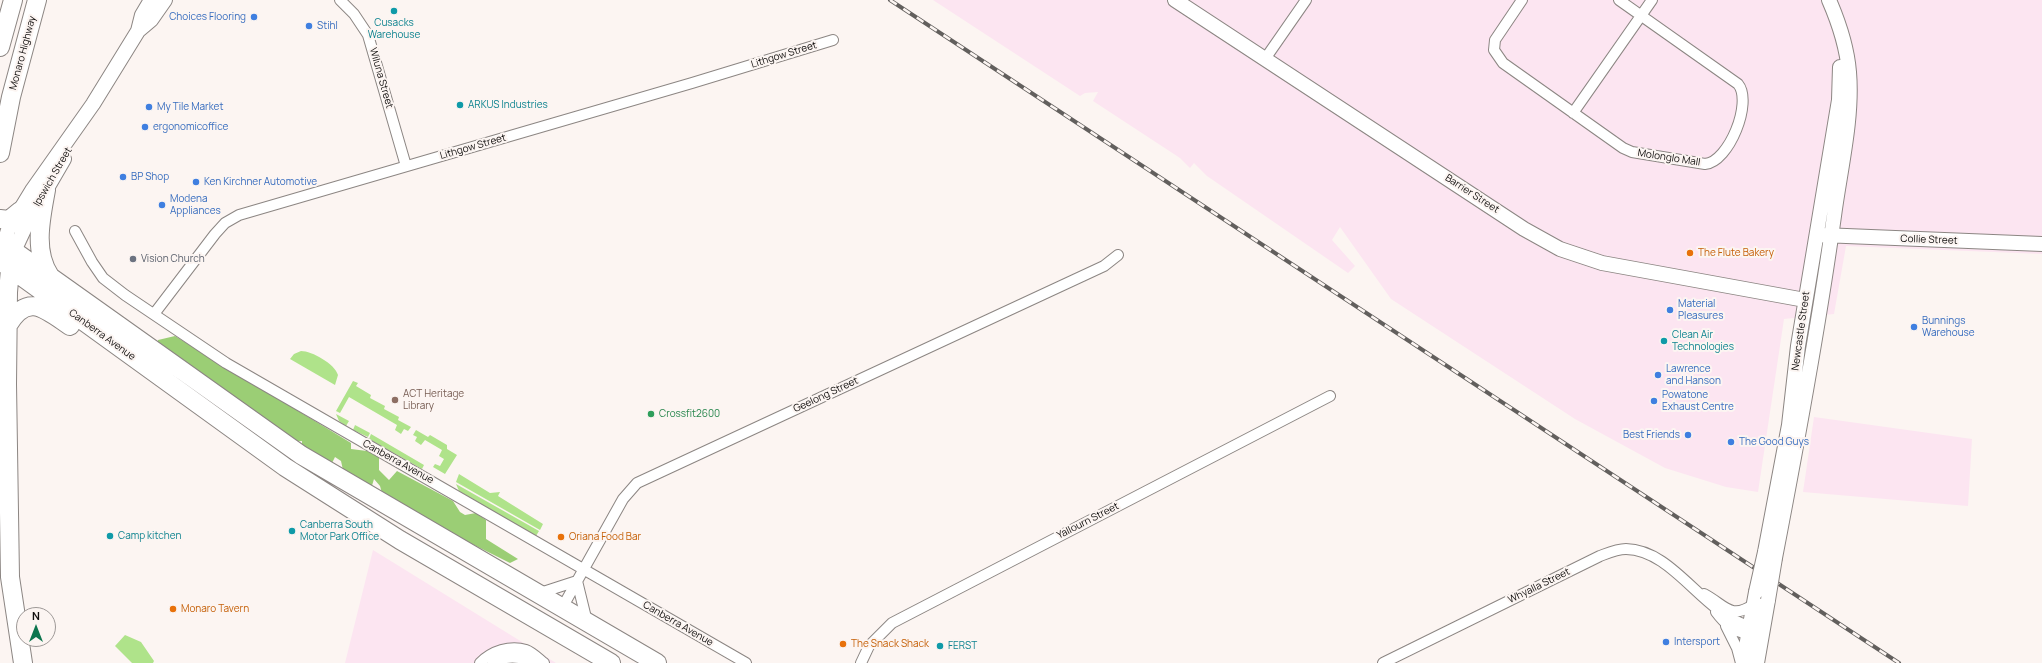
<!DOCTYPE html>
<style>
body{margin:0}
#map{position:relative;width:2042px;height:663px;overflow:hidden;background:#fcf5f2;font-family:Manrope,sans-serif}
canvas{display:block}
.north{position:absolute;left:16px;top:607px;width:40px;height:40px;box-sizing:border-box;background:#fcf5f2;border:1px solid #9e9997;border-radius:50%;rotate:0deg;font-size:11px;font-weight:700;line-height:16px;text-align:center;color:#110f0e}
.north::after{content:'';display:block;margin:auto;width:14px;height:18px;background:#0d754e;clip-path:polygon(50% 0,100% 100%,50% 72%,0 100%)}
</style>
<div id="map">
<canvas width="2042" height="663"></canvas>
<div class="north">N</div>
</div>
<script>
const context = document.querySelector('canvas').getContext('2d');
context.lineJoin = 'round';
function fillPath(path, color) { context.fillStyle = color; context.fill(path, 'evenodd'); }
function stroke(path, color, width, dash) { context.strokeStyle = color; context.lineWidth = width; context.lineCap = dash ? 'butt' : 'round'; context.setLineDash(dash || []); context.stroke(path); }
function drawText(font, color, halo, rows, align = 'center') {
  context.font = font + ' Manrope,sans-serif'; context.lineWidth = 4; context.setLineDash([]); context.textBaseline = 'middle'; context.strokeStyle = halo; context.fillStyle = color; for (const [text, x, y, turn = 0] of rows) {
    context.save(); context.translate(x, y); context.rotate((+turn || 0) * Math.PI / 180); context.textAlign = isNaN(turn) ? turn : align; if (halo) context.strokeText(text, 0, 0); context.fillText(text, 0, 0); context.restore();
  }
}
fillPath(new Path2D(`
 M933,0H2042V254L1846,246L1834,314L1784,319L1758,492L1726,487L1665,468L1575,419L1391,299L1340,227L1332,240L1355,266L1348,273L1207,176L1194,163L1190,168L1180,158L1093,101L1098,92L1085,93L1080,96Z
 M1814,417L1972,439L1968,506L1803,492Z
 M373,550L556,663H345Z`), '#fce5f1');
fillPath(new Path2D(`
 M301,351C312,351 335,364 338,375L335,385L290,359L294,354Z
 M353,381L358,383L356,386L371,395L370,398L385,406L384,409L399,417L398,420L411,427L408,431L404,429L401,434L395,430L397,425L349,397L340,413L336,411Z
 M336,414L349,421L346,426L339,421Z
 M355,425L370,433L368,437L353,430Z
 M416,430L428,437L430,435L447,445V449L457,455L445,474L433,467L435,464L440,466L444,459L439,456L442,450L425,440L421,445L415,441L417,437L413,435Z
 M371,434L424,465L422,469L369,439Z
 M459,474L490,493L500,492L498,496L543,524L540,530L456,482Z
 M456,484L539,531L536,536L459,491Z
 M125,635L141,642L154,661L153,663H132L115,646Z`), '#afe38a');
fillPath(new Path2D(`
 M175,336L351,443V449L367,451L379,457V470L389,480L397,471L453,501L460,512L465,515L476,513L486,520V539L518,559L510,563L384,500L380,486L374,479L371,489L343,470L341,461L335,457L331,465L302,452V441L290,442L157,346L158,340Z`), '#9bce75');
const street = new Path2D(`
 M340,0L354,14L368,35L406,166
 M1522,0L1495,40L1494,50L1503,63L1623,148L1632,152L1705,164C1729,162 1753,102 1738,84L1619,0
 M1265,59L1306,0
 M1573,113L1652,0
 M75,231L92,262L103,278L125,295L226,363L746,663
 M154,314L215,234L225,223L239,215L692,83L833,40
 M577,581L587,622
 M537,594L577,581
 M1704,594C1725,605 1730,620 1753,605
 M562,608L623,499L637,483L1104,266L1118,255
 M1716,612C1725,624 1733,631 1748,634
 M1726,626L1737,648L1741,663
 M480,663C492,651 510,645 526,650C532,652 539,659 544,663
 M493,663C507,654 522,657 536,663
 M861,663L869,646L892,623L1330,396
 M1383,663L1600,556C1608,553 1617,549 1626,549C1674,550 1702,613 1749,626`);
const secondary = new Path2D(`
 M1175,0L1524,229L1560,249L1602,263L1805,300
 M138,31L151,20L165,0
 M1822,235L2042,244
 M4,243L8,230L33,189L93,104L138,31L142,15L151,0
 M14,251L28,221L64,159
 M1765,552L1789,425L1798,346L1839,100L1840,67
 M1775,558C1797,444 1818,331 1834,216C1840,170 1853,118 1849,72C1847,47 1839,23 1829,0
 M1743,663L1756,592
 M1757,663L1768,600`);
const highway = new Path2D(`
 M0,47L13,0
 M0,153L11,97L37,0
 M46,190C41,218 33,251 50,276
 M0,219L9,220L20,211
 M0,241L301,455L657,663
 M11,259L8,292L7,384L10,577L23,663
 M0,261L285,467L400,540L611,663
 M8,325C28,292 45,309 70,326`);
stroke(street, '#8c8683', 12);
stroke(secondary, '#8c8683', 16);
stroke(highway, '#8c8683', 20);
stroke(street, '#fff', 10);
stroke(secondary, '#fff', 14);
stroke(highway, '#fff', 18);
const rail = new Path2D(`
 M890,0L1899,663`);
stroke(rail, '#625f5d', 4);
stroke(rail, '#fcf5f2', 2.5, [8]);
const secondaryBridge = new Path2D(`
 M1756,592L1765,552
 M1768,600L1775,558`);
stroke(secondaryBridge, '#8c8683', 16, []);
stroke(secondaryBridge, '#fff', 14);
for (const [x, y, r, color] of [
 [394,11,4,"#0f9aa8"],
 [254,17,4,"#3f7fe0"],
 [309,26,4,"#3f7fe0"],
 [460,105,4,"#0f9aa8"],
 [149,107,4,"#3f7fe0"],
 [145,127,4,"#3f7fe0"],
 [123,177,4,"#3f7fe0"],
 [196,182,4,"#3f7fe0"],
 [162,205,4,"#3f7fe0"],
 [1690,253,4,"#e8710a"],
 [133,259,4,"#6b7280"],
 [1670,310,4,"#3f7fe0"],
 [1914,327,4,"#3f7fe0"],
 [1664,341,4,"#0f9aa8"],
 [1658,375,4,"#3f7fe0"],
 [395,400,4,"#8d6e63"],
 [1654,401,4,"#3f7fe0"],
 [651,414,4,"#2e9e5b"],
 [1688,435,4,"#3f7fe0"],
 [1731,442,4,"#3f7fe0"],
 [292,531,4,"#0f9aa8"],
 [110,536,4,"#0f9aa8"],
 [561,537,4,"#e8710a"],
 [173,609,4,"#e8710a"],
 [1666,642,4,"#3f7fe0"],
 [843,644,4,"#e8710a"],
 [940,646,4,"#0f9aa8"]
]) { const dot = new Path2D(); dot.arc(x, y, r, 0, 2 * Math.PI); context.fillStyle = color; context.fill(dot); stroke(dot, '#fcf5f2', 1.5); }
drawText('10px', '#366cbe', '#fcf5f2', [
 ["Choices Flooring",246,17,"right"],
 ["Stihl",317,26],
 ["My Tile Market",157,107],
 ["ergonomicoffice",153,127],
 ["BP Shop",131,177],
 ["Ken Kirchner Automotive",204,182],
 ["Modena",170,199],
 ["Appliances",170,211],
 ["Material",1678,304],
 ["Pleasures",1678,316],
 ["Bunnings",1922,321],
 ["Warehouse",1922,333],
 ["Lawrence",1666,369],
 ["and Hanson",1666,381],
 ["Powatone",1662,395],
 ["Exhaust Centre",1662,407],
 ["Best Friends",1680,435,"right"],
 ["The Good Guys",1739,442],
 ["Intersport",1674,642]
], 'left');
drawText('10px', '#0d838f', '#fcf5f2', [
 ["Cusacks",394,23,"center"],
 ["Warehouse",394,35,"center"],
 ["ARKUS Industries",468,105],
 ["Clean Air",1672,335],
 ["Technologies",1672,347],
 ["Canberra South",300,525],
 ["Motor Park Office",300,537],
 ["Camp kitchen",118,536],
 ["FERST",948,646]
], 'left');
drawText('10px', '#110f0e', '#fcf5f2', [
 ["Monaro Highway",23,53,-75],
 ["Lithgow Street",784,55,-17],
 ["Wiluna Street",381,78,74],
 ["Lithgow Street",473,147,-16],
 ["Molonglo Mall",1669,158,9],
 ["Ipswich Street",53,177,-60],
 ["Barrier Street",1472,194,33],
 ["Collie Street",1929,240,2],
 ["Newcastle Street",1801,331,-82],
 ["Canberra Avenue",102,335,36],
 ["Geelong Street",826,395,-25],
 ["Canberra Avenue",398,462,29],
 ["Yallourn Street",1088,521,-27],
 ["Whyalla Street",1539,586,-26],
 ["Canberra Avenue",678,624,30]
]);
drawText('10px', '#c56008', '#fcf5f2', [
 ["The Flute Bakery",1698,253],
 ["Oriana Food Bar",569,537],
 ["Monaro Tavern",181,609],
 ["The Snack Shack",851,644]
], 'left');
drawText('10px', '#5b616d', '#fcf5f2', [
 ["Vision Church",141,259]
], 'left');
drawText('10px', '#785e54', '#fcf5f2', [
 ["ACT Heritage",403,394],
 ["Library",403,406]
], 'left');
drawText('10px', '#27864d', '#fcf5f2', [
 ["Crossfit2600",659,414]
], 'left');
</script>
